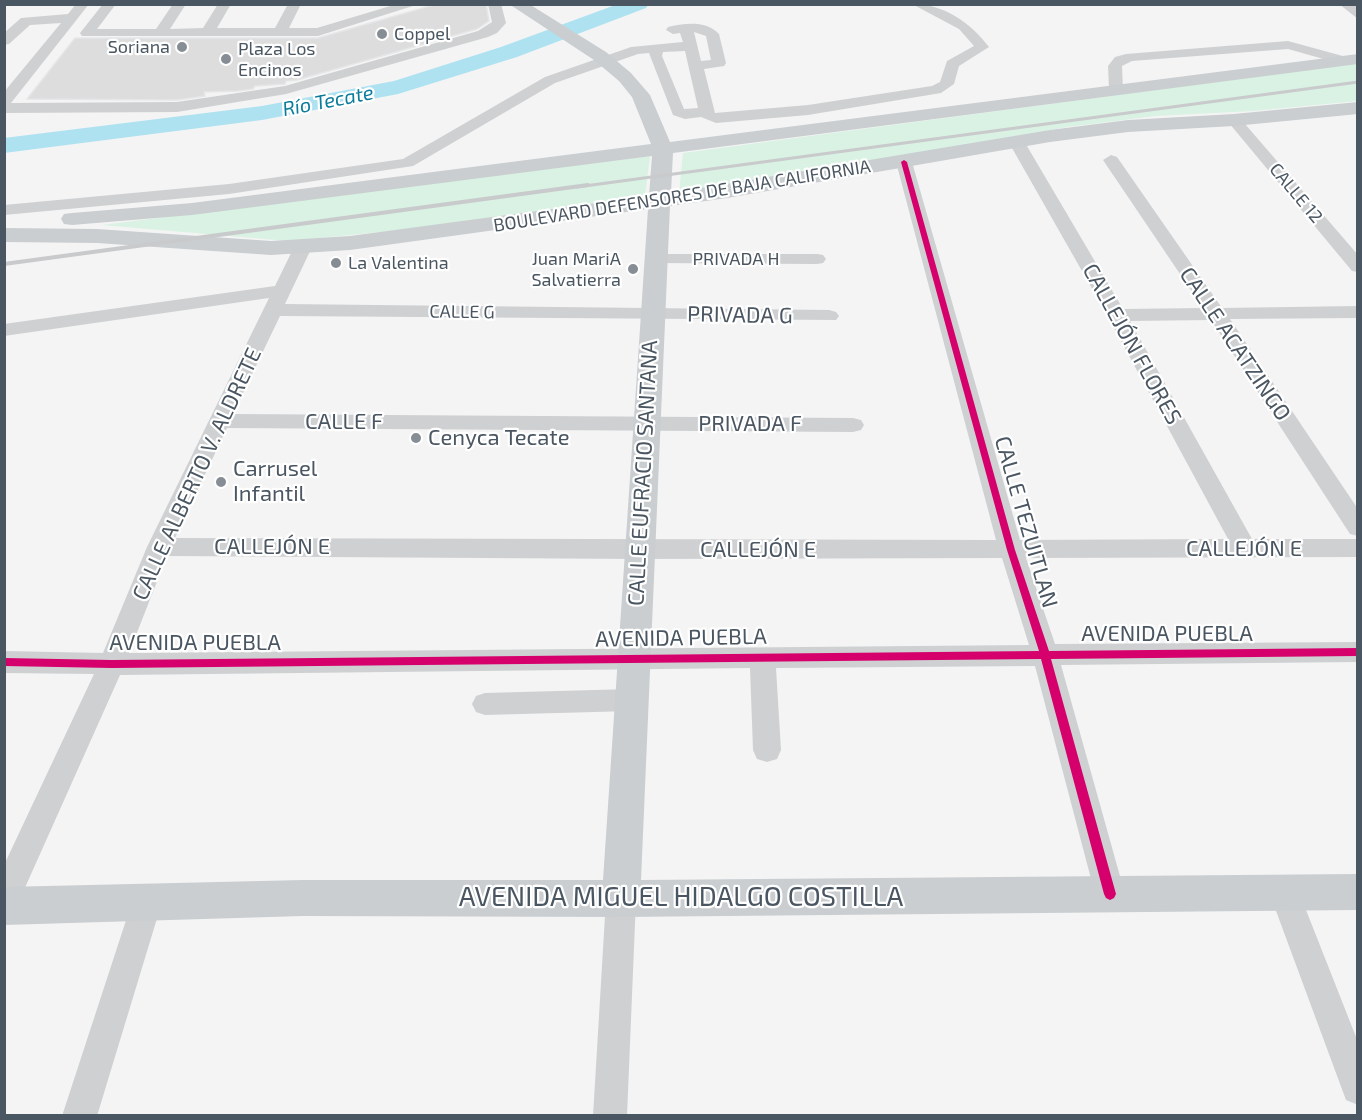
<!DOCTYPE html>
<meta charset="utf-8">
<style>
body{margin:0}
#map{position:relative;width:1362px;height:1120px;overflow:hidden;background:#f4f4f4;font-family:"Exo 2",sans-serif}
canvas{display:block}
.frame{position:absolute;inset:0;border:6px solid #4a5661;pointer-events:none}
</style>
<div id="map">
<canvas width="1362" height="1120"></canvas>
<div class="frame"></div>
</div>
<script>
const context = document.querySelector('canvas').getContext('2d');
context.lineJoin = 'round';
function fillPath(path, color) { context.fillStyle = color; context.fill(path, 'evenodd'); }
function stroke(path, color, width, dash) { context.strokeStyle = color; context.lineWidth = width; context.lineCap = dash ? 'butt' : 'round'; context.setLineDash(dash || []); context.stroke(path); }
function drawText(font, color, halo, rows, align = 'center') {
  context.font = font + ' "Exo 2",sans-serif'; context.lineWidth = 4.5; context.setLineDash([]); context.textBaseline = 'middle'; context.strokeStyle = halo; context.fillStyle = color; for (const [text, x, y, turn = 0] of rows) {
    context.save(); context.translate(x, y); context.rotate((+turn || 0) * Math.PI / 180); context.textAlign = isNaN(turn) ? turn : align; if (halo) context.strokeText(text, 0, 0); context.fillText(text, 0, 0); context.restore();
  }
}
fillPath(new Path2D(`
 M1357,63V101L1253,111L1155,116L1068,127L679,194L683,153Z
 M650,156L645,196L421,228L288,241L102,225Z`), '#d9f2e3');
fillPath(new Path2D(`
 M618,4H649L646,8L517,57L398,94L262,120L4,153V138L262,106L394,81L501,47Z`), '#aee2f0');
const building = new Path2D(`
 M437,4H486L489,21L477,29L297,80L286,81L285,84L255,86L253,89L237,91L204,92L205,96L177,100L27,99L75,38H318Z`);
fillPath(building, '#ddddde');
stroke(building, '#e5e6e7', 1.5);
fillPath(new Path2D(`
 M76,4H89L11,103L177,102L285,86L478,31L492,22L488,4H501L506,23L497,33L488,37L286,94L177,112L4,113V92L61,23L30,25L9,44L4,45V33L21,18L68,14Z
 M103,4H116L97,29H156L173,4H186L170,29L203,28L218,4H231L217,28H275L288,4H301L289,28H317L397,4H419L318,36H82L80,33Z
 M912,4C944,4 970,22 989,47L959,66L954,84L941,93L808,115L716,123L701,117L685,119L673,115L649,53L638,54L555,83L413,166L229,194L4,215V205L229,184L403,159L545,77L631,47L683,42L680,33L673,34L666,30L668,27C684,23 707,20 719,34L726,63L724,66L704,69L715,113L808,105L932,86L940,82L947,61L974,46L959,29ZM694,32L706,36L711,60L701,61ZM685,51L698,108L684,109L662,56L663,52Z
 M1339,4H1354L1358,8V19Z
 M1288,41L1350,58L1352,61L1345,65L1288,49L1132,61L1122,66L1123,89L1121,92H1111L1109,89L1108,66L1115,57L1126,54Z
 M1234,115L1239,117L1358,255V272L1352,271L1229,123L1226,120L1229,117Z
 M1016,136L1024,141L1123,309L1203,308L1103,160L1111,155L1117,157L1222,308L1358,306V318L1230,319L1358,509V536L1350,534L1211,320L1130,321L1252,539H1358V557L1026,558L1055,644L1358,642V662L1061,665L1125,894L1121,904L1110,909L1099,904L1095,894L1035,666L776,668L781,750L777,759L767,762L757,759L753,750L750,668L120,675L15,910L4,915V865L94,674L4,673V651L103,653L147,547L269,298L4,336V324L275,286L294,247L297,243H309L312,247L285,304L829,310L836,312L839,316L836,320L280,316L233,414L853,418L861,420L864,425L861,430L853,432L227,428L175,538L996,540L896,162L904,157L912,162L1020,540L1228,539L1107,315L1008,141ZM167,556L639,559L1002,558L1029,645L129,653Z
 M656,254H817L823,255L826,259L823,263L817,264L650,263L647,259L650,255Z
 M631,689L640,692L644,700L640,708L631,711L485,715L476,712L472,704L476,696L485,693Z
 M1284,877L1295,882L1358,1042V1105L1346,1100L1269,892L1273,882Z
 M621,884L632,889L636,899L627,1116H593L606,899L610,889Z
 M147,887L158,892L162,902L97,1116H62L132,902L136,892Z`), '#ced0d2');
fillPath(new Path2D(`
 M509,4H529L606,52L631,73L650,95L670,142L1358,54V64L673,153L671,193L1050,130L1128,120L1234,114L1358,102V114L1234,126L1128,132L1050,142L727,198L670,206L641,880L1358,874V910L621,917L303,916L4,925V887L303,880H603L648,209L350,250L271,255L97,243L4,242V228L97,229L271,241L350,236L649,196L652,156L192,215L72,225L64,224L61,219L64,214L72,213L192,203L651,144L632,97L619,81L594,60Z`), '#caced1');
stroke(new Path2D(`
 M577,187L1358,82`), '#c9cacc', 3);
stroke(new Path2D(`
 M4,264L588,185`), '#c9cacc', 4);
fillPath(new Path2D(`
 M904,160L907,162L1015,550L1049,651L1358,648V656L1051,659L1116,894L1114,898L1110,900L1106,898L1104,894L1041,659L112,668L4,666V658L112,660L1039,651L1007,550L901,162Z`), '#d6006c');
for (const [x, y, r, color] of [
 [382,34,6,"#868d94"],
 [182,47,6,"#868d94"],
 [226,59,6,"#868d94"],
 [336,263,6,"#868d94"],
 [633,269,6,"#868d94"],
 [416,438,6,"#868d94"],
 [221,482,6,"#868d94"]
]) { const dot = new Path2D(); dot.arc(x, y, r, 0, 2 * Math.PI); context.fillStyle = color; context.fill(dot); stroke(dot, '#fff', 2); }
drawText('18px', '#4a5661', '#fff', [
 ["Coppel",394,34],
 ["Soriana",170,47,"right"],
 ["Plaza Los",238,49],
 ["Encinos",238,70],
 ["Juan MariA",621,259,"right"],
 ["Salvatierra",621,280,"right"],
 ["La Valentina",348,263]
], 'left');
drawText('18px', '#4a5661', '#fff', [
 ["CALLE 12",1296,193,50],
 ["BOULEVARD DEFENSORES DE BAJA CALIFORNIA",682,196,-9],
 ["PRIVADA H",736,259],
 ["CALLE G",462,312,1]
]);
drawText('italic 20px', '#0c7c9b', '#fff', [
 ["Río Tecate",328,101,-11]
]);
drawText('22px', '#4a5661', '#fff', [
 ["PRIVADA G",740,315,1],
 ["CALLEJÓN FLORES",1132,344,61],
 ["CALLE ACATZINGO",1235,344,56],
 ["CALLE F",344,422],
 ["PRIVADA F",750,424],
 ["CALLE EUFRACIO SANTANA",643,473,-87],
 ["CALLE ALBERTO V. ALDRETE",197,474,-65],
 ["CALLE TEZUITLAN",1026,522,74],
 ["CALLEJÓN E",272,547],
 ["CALLEJÓN E",1244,549],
 ["CALLEJÓN E",758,550],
 ["AVENIDA PUEBLA",1167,634],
 ["AVENIDA PUEBLA",681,638,-1],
 ["AVENIDA PUEBLA",195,643]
]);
drawText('22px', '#4a5661', '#fff', [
 ["Cenyca Tecate",428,438],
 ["Carrusel",233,469],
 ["Infantil",233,494]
], 'left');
drawText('27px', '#4a5661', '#fff', [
 ["AVENIDA MIGUEL HIDALGO COSTILLA",681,897]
]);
</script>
